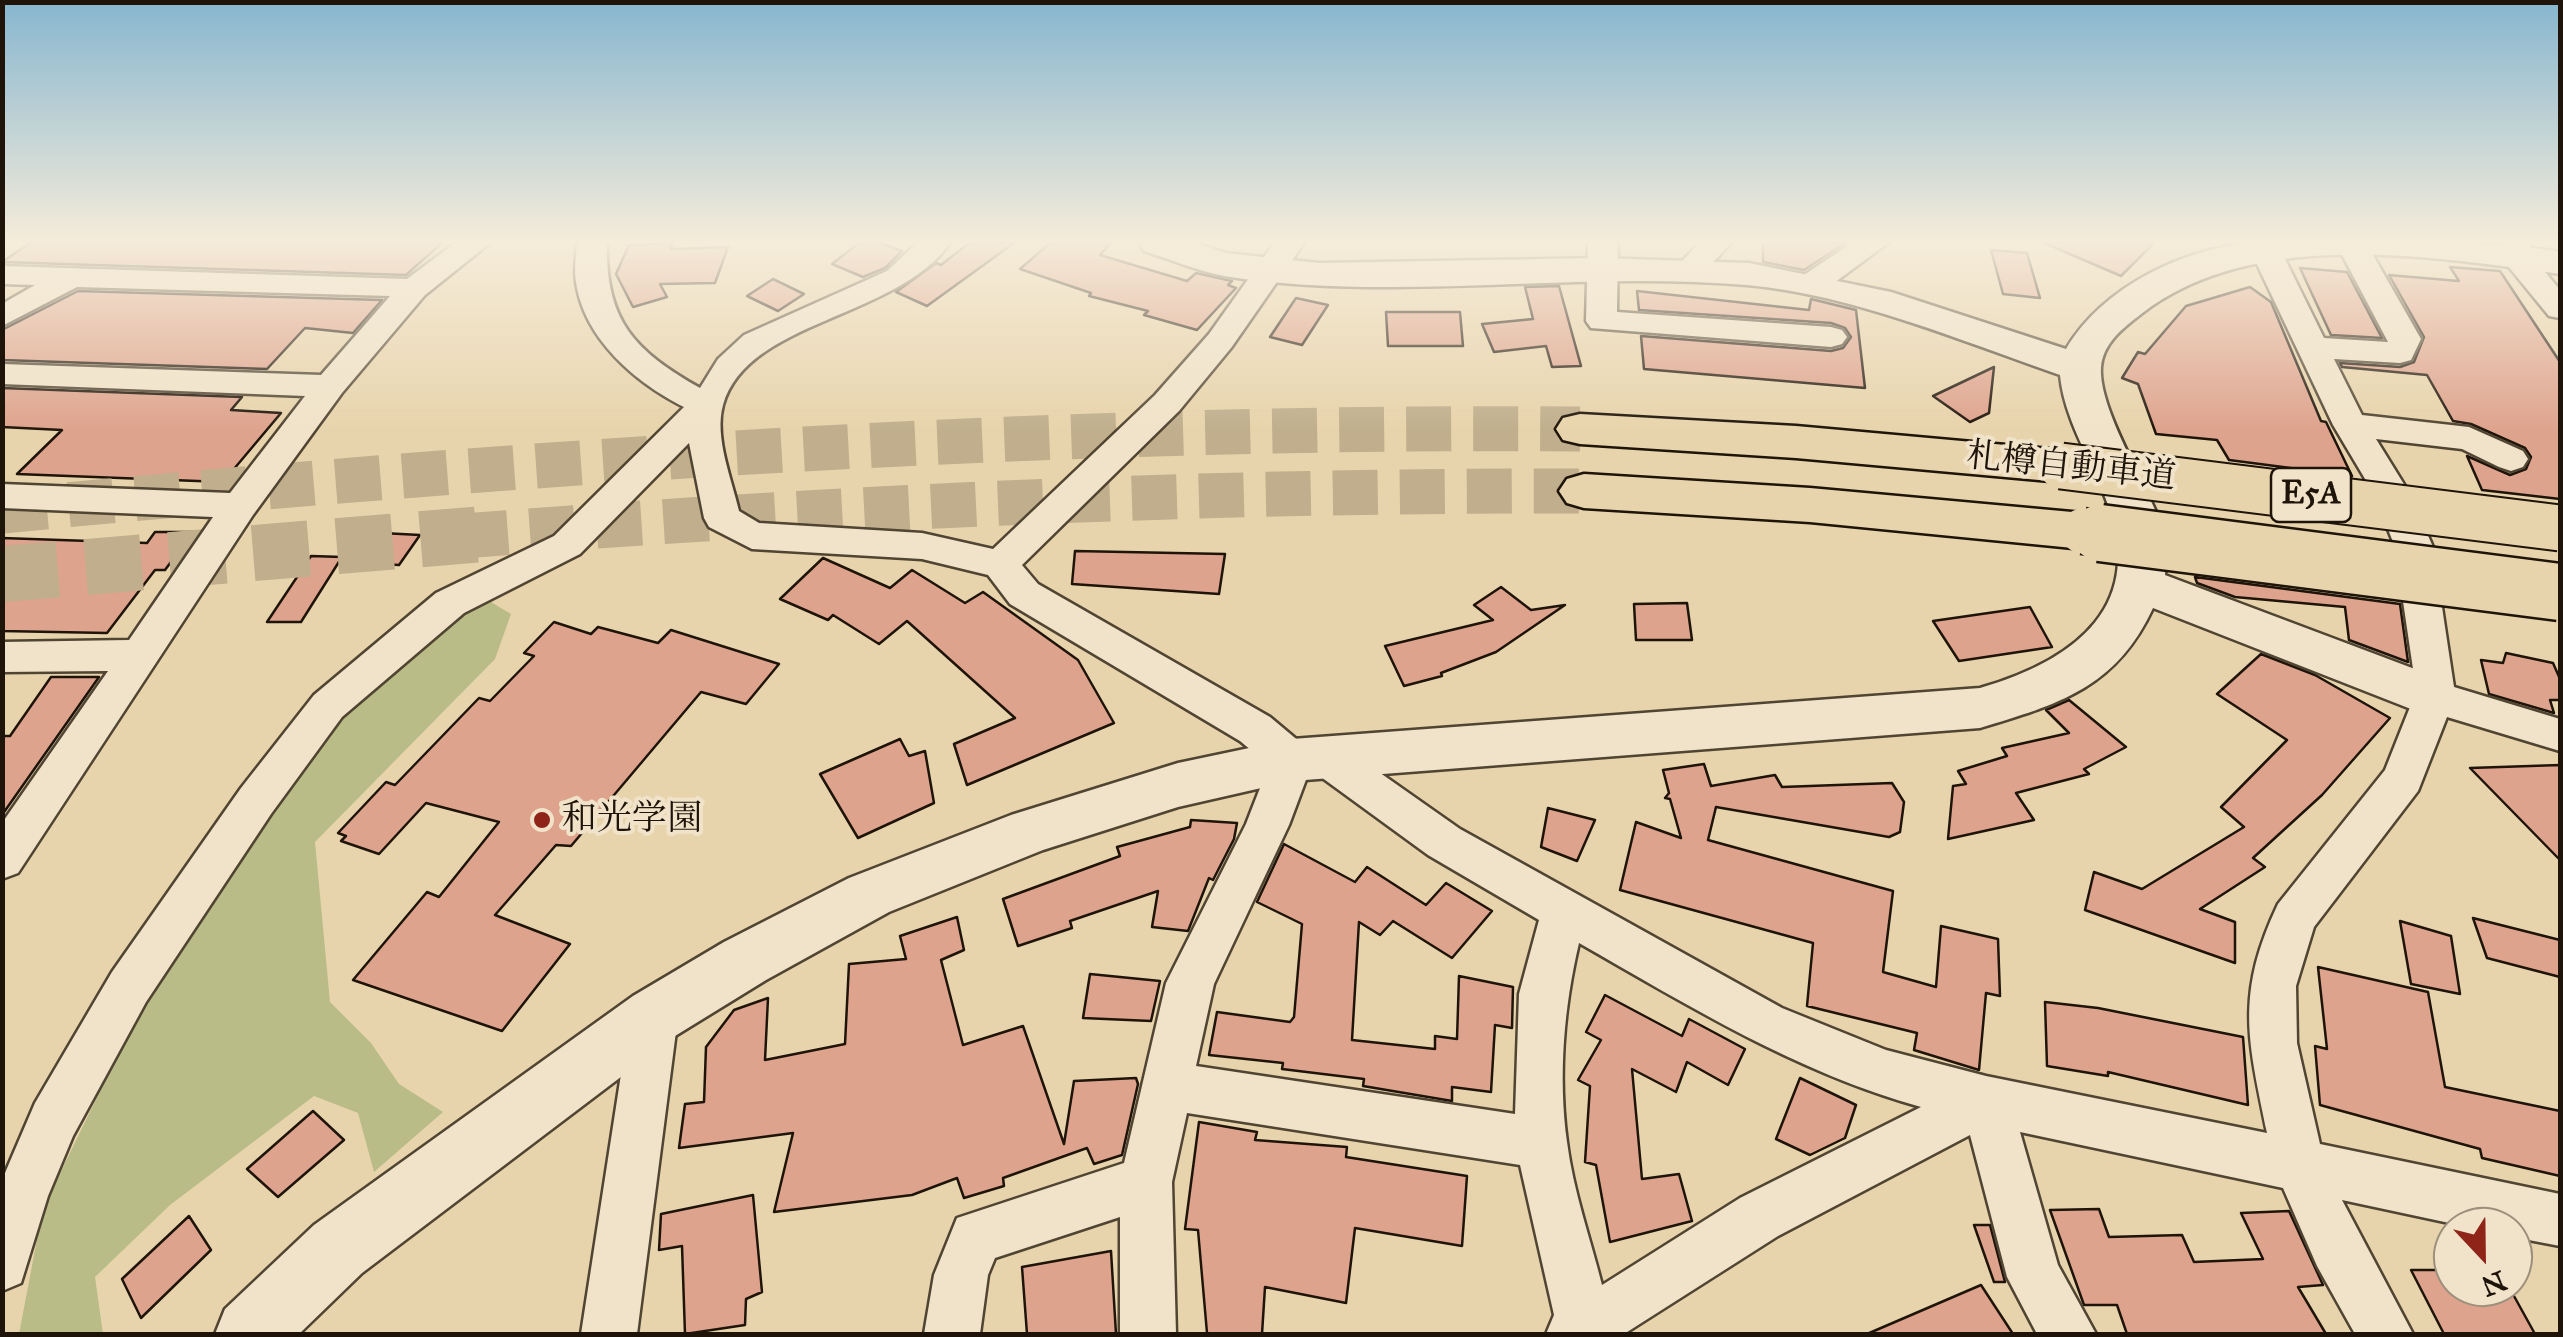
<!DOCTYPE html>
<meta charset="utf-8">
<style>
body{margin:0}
#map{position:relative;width:2563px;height:1337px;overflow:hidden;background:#e8d4ac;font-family:"IM FELL Great Primer",serif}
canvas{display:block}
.frame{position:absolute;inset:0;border:5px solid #1e140a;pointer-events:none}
.north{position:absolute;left:2433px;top:1207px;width:100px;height:100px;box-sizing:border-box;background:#f0e3c9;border:2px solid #9c907d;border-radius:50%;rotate:158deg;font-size:28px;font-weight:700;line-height:40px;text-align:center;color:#1e140a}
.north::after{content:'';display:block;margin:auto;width:35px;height:45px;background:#8f2418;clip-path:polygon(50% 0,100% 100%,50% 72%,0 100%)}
</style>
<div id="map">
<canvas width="2563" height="1337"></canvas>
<div class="frame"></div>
<div class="north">N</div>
</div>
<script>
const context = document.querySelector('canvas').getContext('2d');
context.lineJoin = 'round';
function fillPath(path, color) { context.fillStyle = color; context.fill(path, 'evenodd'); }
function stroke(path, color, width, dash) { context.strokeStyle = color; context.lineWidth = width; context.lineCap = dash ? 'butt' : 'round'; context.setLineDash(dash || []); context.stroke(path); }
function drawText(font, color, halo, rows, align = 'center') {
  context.font = font + ' "IM FELL Great Primer","Noto Serif JP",serif'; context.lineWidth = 8; context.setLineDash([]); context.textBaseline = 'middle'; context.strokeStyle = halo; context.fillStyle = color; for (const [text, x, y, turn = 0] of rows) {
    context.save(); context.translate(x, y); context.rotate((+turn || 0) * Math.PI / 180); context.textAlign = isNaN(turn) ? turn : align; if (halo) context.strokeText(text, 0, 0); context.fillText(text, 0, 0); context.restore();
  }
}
fillPath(new Path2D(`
 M491,602L511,614L495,659L315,842L330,1002L371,1043L399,1084L443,1112L374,1172L358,1113L314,1096L170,1205L95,1277L103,1334H19L43,1208L126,1038L211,892L352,697L444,624Z`), '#b9bc87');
const building = new Path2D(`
 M30,243H442L406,275L2,262Z
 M673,243L671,249L728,247L715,283L660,284L667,297L633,307L616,274L629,245Z
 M859,243H880L902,251L885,268L863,277L832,264Z
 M969,243H1014L927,306L896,292L936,263L941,265Z
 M1050,243H1111L1100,255L1187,281L1196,273L1232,281L1228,285L1236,288L1197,330L1144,315L1148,311L1089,296L1091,293L1020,269Z
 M1763,243H1844V244L1804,270L1763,262Z
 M2044,243H2154L2121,276Z
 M1991,250L2027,253L2040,298L2003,294Z
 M2450,267L2500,271L2560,362V499L2482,490L2467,456L2510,475L2526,469L2531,457L2525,448L2471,424L2453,421L2427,375L2342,367L2340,363L2400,367L2414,362L2424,337L2389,275L2459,281Z
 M2300,268L2347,272L2382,338L2331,335Z
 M773,279L804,294L778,311L747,296Z
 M1559,286L1581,366L1552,367L1546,346L1494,352L1482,324L1533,319L1525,287Z
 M2250,287L2271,302L2321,421L2326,422L2352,476L2229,460L2217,440L2156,434L2138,384L2122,378L2138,352L2145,354L2186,306Z
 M78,291L382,300L353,333L305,328L267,369L2,360V330Z
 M1637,291L1809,310L1811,299L1856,310L1865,388L1644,369L1641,336L1831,351L1843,348L1851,337L1845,328L1831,323L1639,310Z
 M1296,298L1328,305L1302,345L1270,337Z
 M1386,312H1460L1463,346H1388Z
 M1994,367L1989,413L1970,422L1933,396Z
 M2,388L242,397L231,410L281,413L223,482L17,474L62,430L2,427Z
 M155,532H193L165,570H155L107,633L2,631V538L147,543Z
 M382,533L420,535L399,565L361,563Z
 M1075,551L1225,554L1219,594L1072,584Z
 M311,556L342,557L301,622H267Z
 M823,558L890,588L912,570L965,603L983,592L1078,660L1114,723L967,785L954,744L1015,718L907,621L879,644L833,615L828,620L780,599Z
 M2195,577L2400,604L2408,662L2349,640L2345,607L2235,597L2197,583Z
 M1501,587L1531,610L1565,605L1496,652L1441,673L1442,676L1404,686L1385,646L1493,620L1474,605Z
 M1687,603L1692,640H1636L1634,604Z
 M2030,607L2052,647L1959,661L1933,621Z
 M554,622L591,634L598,627L658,643L671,630L779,664L746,704L701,692L571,846L556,845L495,915L570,944L502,1031L353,980L427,892L439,897L499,822L426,803L379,854L341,841L346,836L338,833L386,782L395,785L479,698L490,701L534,656L524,653Z
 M2506,653L2553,663L2560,679V700H2550L2554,713L2489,694L2481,660L2503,663Z
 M2261,654L2315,675L2390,718L2322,795L2253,858L2265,867L2200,909L2235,922V963L2085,910L2094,872L2142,889L2244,827L2221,807L2287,740L2217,694Z
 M51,677H99L2,815V736H10Z
 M2069,700L2126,747L2084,769L2089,774L2016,793L2034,820L1948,839L1953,786L1966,784L1958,771L2007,756L2002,748L2069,733L2046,710Z
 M900,739L909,756L925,751L934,803L858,838L820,774Z
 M1704,764L1711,786L1775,775L1782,787L1892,783L1904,802L1900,832L1889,837L1716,807L1708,840L1893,891L1883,972L1936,987L1941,926L1998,939L2000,996L1986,993L1979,1070L1914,1050L1917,1033L1807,1006L1813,943L1620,890L1636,822L1681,838L1670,799L1665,798L1669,793L1663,770Z
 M2560,765V860L2470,768Z
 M1548,808L1595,820L1577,861L1541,847Z
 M1191,820L1237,823L1234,839L1213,880L1209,878L1188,931L1152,927L1158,891L1070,921L1072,928L1018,946L1003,899L1120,856L1117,847L1190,827Z
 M1284,844L1355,882L1367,867L1426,905L1446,883L1492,911L1452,958L1393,921L1380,935L1359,922L1352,1040L1435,1049V1036L1457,1039L1459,976L1513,987L1512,1028L1495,1025L1491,1092L1452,1087V1101L1363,1086L1364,1079L1282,1069L1283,1063L1209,1055L1217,1012L1290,1022L1294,1017L1302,924L1257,902Z
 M957,917L964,950L941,960L963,1045L1023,1026L1064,1144L1074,1081L1136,1078L1138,1084L1122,1155L1094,1164L1087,1148L1003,1178L1004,1186L964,1198L957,1178L912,1195L774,1212L793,1133L679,1148L685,1104L704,1102L706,1047L734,1010L768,998L765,1060L845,1044L849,964L906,959L900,936Z
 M2473,918L2560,940V977L2487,958Z
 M2400,921L2451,936L2460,994L2411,984Z
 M2318,967L2428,992L2445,1087L2560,1111V1176L2482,1158L2480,1149L2320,1105L2315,1046L2327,1049Z
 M1090,974L1160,981L1151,1021L1083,1018Z
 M1605,995L1682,1036L1689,1019L1745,1049L1728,1085L1687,1062L1676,1092L1632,1069L1642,1179L1679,1174L1692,1221L1610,1242L1596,1165L1585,1162L1590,1086L1578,1080L1601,1040L1586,1032Z
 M2045,1002L2098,1008L2243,1037L2248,1105L2108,1072V1076L2047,1066Z
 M1800,1078L1856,1105L1845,1138L1810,1155L1776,1139Z
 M313,1111L344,1140L278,1197L247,1169Z
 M1199,1122L1257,1132L1255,1140L1347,1147L1346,1157L1467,1176L1462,1246L1355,1228L1346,1303L1265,1287L1262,1334L1207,1333L1198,1230L1185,1229Z
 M753,1195L762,1292L746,1299L745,1325L685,1334L682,1246L659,1250L661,1214Z
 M2099,1209L2109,1237L2182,1235L2194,1262L2263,1259L2241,1213L2289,1211L2323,1285L2298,1287L2326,1334H2127L2117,1305H2084L2050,1210Z
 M189,1216L211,1250L141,1318L122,1279Z
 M1974,1225H1990L2005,1282H1994Z
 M1111,1251L1116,1334H1027L1022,1267Z
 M2411,1270H2453V1287H2509L2535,1334H2444Z
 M1981,1285L2013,1334H1867Z`);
fillPath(building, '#dea38d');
stroke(building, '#1e140a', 2.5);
stroke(new Path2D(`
 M2,511C526,461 1054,425 1580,429
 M463,536C836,507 1209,490 1584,491`), '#c0ae8c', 45, [45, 22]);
stroke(new Path2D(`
 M2,574L496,533`), '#c0ae8c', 56, [56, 28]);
const minor = new Path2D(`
 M455,243H490L425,295L342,393L253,515L18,873L2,879V823L108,671L2,672V642L129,640L213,517L2,508V484L230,493L305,396L2,384V364L321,375L390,296L77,287L2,326V304L35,285L2,284V266L407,279Z
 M577,243H607C605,321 635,351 700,388L718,359L744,335L887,271L917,243H950C896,319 747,320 723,405C714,437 732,480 739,511L759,523L922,533L993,549L1155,395L1209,334L1274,243H1304L1231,348L1179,411L1022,565L1038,584L1270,717L1307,748L1324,739L1339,744L1460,829L1782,1008L1886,1050L1986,1076L2267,1133C2248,1040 2235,995 2278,904L2385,770L2414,697L2413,669L2395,547L2374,494L2333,425L2247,243H2277L2324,338L2388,342L2337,245L2366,243L2421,339L2411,360L2400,363L2334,359L2362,415L2469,427L2523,451L2528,459L2523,467L2511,471L2499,467L2462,449L2376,439L2410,494L2433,547L2454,687L2560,719V751L2447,717L2418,791L2314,927L2296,986L2297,1043L2320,1144L2560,1194V1246L2513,1237V1227H2468L2342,1200L2413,1334H2355L2317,1266L2283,1188L2020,1132L2058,1265L2096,1334H2037L2007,1277L1970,1135L1778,1236L1624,1334H1546L1554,1315L1520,1165L1187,1113L1172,1182L1176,1334H1120V1217L995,1258L988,1275L980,1334H924L934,1275L957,1218L1124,1163L1166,983L1246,824L1269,765L1240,741L1010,604L988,575L922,559L752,549L709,527L704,518L689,443L580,554L464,613L342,717L271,814L146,1002L73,1136L48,1196L21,1283L2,1291V1180L35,1103L112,972L241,788L314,695L436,593L554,536L684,407C636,383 584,339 576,282C574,270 576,256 577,243ZM1310,769L1428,855L1539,920L1519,994L1515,1114L1196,1066L1214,984L1289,825ZM1579,943C1689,1006 1798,1073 1921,1107L1740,1198L1602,1285C1590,1238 1573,1190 1567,1142C1558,1076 1564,1007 1579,943Z
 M1588,243H1618L1617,312L1831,327L1842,330L1847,337L1842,344L1831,347L1591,328L1586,321Z
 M1699,243H1731L1701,275H1679L1675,269Z
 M1852,243H1888L1823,291H1801L1797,284L1801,277Z
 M2501,243H2531L2530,254L2560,290V318L2549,316L2504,261L2500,255Z
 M654,994L671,1000L678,1016L637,1334H581L630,1016L637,1000Z`);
const tertiary = new Path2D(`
 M1139,243H1196L1226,253L1319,263L1600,258L1749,263L1891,292L2066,349C2103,287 2183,248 2254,243C2297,241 2341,243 2384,243C2444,243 2502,242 2560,252V274C2430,256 2253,227 2141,314C2123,328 2103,343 2101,367C2098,409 2148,486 2163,529L2167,549L2165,575L2452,683L2459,697L2452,711L2434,717L2416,711L2153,608C2116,688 2059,704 1980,728L1292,781L1178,807L1043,850L889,912L766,980L675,1036L362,1273L299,1334H215L225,1309L314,1225L633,996L724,942L849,878L1011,815L1178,763L1292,739L1980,688C2076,660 2149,605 2105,497C2089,457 2064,417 2060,375C1959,340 1854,295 1747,285C1574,270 1394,303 1224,276C1197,271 1170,259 1144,251Z`);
const motorway = new Path2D(`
 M1580,414L1796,426L2061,450L2078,455L2085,466L2078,477L2061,482L1796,458L1580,444L1563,440L1556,429L1563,418Z
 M1584,474L1810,488L2083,513L2101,518L2108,531L2101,544L2083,549L1810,522L1584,508L1567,503L1559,491L1567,479Z`);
stroke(minor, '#504432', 5);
stroke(tertiary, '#504432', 5);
stroke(motorway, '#1e140a', 5);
fillPath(minor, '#f0e3c9');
fillPath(tertiary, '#f0e3c9');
fillPath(motorway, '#e8d4ac');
const motorwayBridgeFar1 = new Path2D(`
 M2061,466L2560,528
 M2083,531L2120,536`);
const motorwayBridge = new Path2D(`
 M2100,533L2560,592`);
stroke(motorwayBridgeFar1, '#1e140a', 49, []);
stroke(motorwayBridge, '#1e140a', 61, []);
stroke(motorwayBridgeFar1, '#e8d4ac', 45);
stroke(motorwayBridge, '#e8d4ac', 56);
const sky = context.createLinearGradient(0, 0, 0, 431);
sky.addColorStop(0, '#87b6cf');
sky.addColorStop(0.56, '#f5ecda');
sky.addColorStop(1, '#f5ecda00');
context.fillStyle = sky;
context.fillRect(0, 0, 2563, 431);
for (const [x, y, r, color] of [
 [542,820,10,"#8f2418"]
]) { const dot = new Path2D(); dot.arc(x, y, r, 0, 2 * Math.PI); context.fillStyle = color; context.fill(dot); stroke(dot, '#f0e3c9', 4); }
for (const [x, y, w] of [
 [2311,495,80]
]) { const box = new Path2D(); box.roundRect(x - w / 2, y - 27, w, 54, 8); context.fillStyle = '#f0e3c9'; context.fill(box); stroke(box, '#1e140a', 2.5); }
drawText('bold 32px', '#1e140a', null, [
 ["E5A",2311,495]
]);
drawText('35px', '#1e140a', '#f0e3c9', [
 ["札樽自動車道",2071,468,6]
]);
drawText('35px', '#1e140a', '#f0e3c9', [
 ["和光学園",562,820]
], 'left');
</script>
